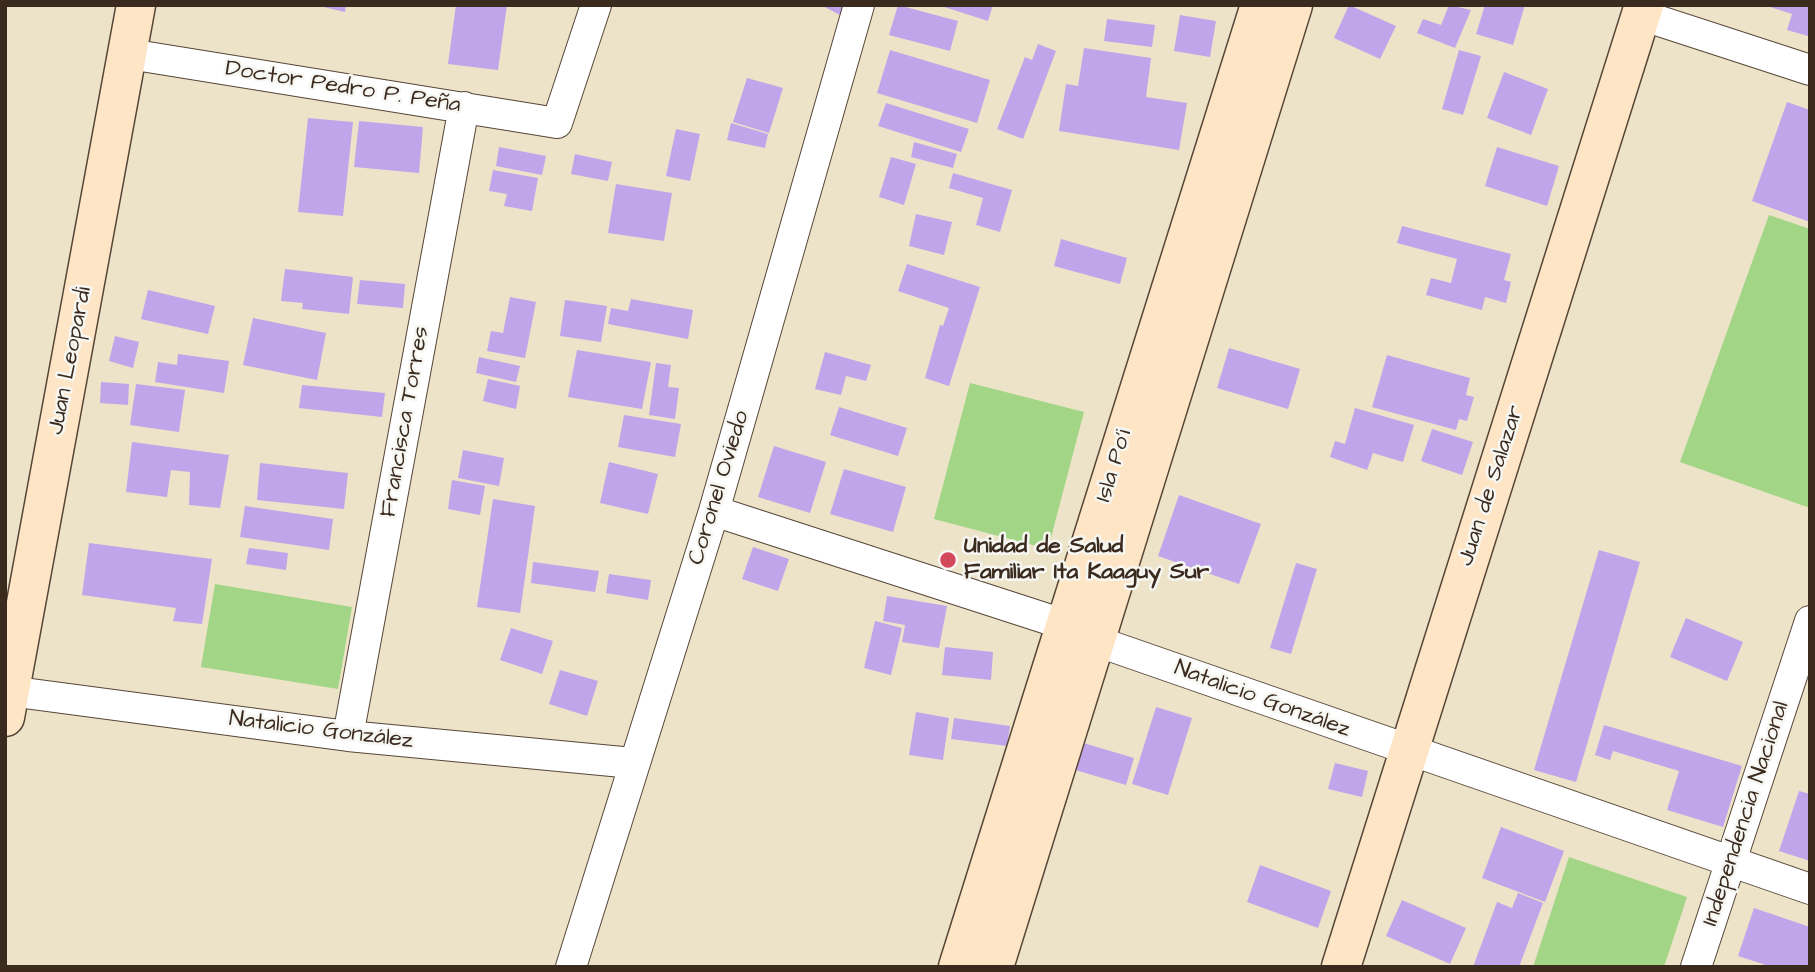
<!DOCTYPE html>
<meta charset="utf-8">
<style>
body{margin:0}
#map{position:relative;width:1815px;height:972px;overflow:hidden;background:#ede3c8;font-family:"Architects Daughter",sans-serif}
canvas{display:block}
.frame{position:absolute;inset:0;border:7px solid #3b2a1e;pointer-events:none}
</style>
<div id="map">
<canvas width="1815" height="972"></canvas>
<div class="frame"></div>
</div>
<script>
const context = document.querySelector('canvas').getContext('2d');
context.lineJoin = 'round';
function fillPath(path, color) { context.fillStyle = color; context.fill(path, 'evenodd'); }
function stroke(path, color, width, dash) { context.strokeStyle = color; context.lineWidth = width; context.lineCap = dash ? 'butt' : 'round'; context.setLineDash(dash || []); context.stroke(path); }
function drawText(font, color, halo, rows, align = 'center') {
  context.font = font + ' "Architects Daughter",sans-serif'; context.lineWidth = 5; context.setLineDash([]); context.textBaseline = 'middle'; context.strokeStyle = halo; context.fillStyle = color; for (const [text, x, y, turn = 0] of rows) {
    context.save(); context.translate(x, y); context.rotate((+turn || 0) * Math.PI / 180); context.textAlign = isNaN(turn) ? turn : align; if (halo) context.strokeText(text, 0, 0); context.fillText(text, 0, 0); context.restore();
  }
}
fillPath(new Path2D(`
 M1769,215L1810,229V508L1680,462Z
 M970,383L1084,412L1048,549L934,519Z
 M215,584L352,607L338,689L201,667Z
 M1569,857L1687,897L1664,967H1533Z`), '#a2d686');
fillPath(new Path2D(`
 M315,5H346L345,12Z
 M456,5H507L498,70L448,64Z
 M821,5H845L840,15Z
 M898,5L958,21L950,51L889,35Z
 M938,5H993L988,21Z
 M1349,5L1396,26L1380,59L1334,38Z
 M1449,5L1471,10L1455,48L1417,33L1423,19L1441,25Z
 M1485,5H1525L1513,45L1476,34Z
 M1810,5L1808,36L1787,30L1792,14L1767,6Z
 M1180,15L1216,21L1210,57L1174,51Z
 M1107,19L1155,25L1152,47L1104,41Z
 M1038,44L1056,51L1023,139L997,129L1025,57L1032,60Z
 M1084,48L1151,58L1146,97L1187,103L1179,150L1059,131L1066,84L1078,86Z
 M890,50L990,80L977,123L877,93Z
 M1459,50L1481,56L1463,115L1442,109Z
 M1504,72L1548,89L1531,135L1487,118Z
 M747,78L783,88L769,133L733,122Z
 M1787,102L1810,110V222L1752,201Z
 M886,103L969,129L961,152L878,126Z
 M308,118L353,122L343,216L298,212Z
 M359,121L423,127L419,173L354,167Z
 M731,123L768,134L765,148L727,140Z
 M676,129L700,134L690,181L666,176Z
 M914,142L957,154L953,168L911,157Z
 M499,147L546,156L542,175L496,166Z
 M1497,147L1559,166L1547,206L1485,186Z
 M575,154L612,162L608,181L571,174Z
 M891,157L916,164L904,205L879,197Z
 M493,170L538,178L532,211L504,206L507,194L489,191Z
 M953,173L1012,190L1000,232L976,225L983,198L949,188Z
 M616,184L672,193L664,241L608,233Z
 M916,214L952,222L944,255L909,246Z
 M1402,226L1511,254L1504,280L1511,282L1506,303L1485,297L1482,310L1426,295L1431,278L1451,283L1457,259L1397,243Z
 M1061,239L1127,258L1120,284L1054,266Z
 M907,264L980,287L949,386L925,378L940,325L943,326L949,308L898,291Z
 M285,269L353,277L349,314L302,309L303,303L281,301Z
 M360,280L405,284L403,308L357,304Z
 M148,290L215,306L208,334L141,319Z
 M510,297L536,302L525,358L487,351L491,331L503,333Z
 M631,299L693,310L688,339L608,324L611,308L628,311Z
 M565,300L607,306L601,342L560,336Z
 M253,318L326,333L317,380L243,365Z
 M115,336L139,342L133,368L109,361Z
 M1229,348L1300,369L1288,409L1217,388Z
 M577,350L651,362L642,409L568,397Z
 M825,352L871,365L866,381L846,376L841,395L815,389Z
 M178,354L229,361L224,393L155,382L158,362L177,365Z
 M1387,355L1470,378L1466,395L1474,397L1467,421L1459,419L1456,430L1372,407Z
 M479,357L520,366L516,382L476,373Z
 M656,363L671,365L668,387L679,388L675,419L649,415Z
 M488,379L520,386L516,409L483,401Z
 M101,382L129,384L128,405L100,403Z
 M136,384L185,390L179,432L130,425Z
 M302,385L385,393L382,417L299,408Z
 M839,407L907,428L898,456L830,435Z
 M1355,408L1414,425L1403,462L1373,453L1367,470L1330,457L1335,441L1345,444Z
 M624,415L681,424L675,457L618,447Z
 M1432,429L1473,442L1462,475L1421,461Z
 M132,442L229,455L220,508L189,505L190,472L171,470L167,497L126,492Z
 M774,446L826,462L810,513L758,497Z
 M463,450L504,458L499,486L458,478Z
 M609,462L658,474L648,514L600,503Z
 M260,463L348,473L344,509L257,500Z
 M844,469L906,487L893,532L830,514Z
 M452,480L485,486L480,515L448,509Z
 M1179,495L1261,524L1239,584L1158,556Z
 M493,499L535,506L520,613L477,607Z
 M245,506L333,519L329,550L240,537Z
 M89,543L212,559L202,624L173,621L176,608L82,595Z
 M753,547L789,559L778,591L742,579Z
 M249,548L288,553L286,570L246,564Z
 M1599,550L1640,562L1576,782L1534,770Z
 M533,562L599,571L595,592L531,583Z
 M1296,563L1317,569L1291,654L1270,648Z
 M609,574L651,580L648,600L606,593Z
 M887,596L947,606L939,648L902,642L905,625L883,621Z
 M1686,618L1743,642L1727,681L1670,657Z
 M875,621L902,628L891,675L864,668Z
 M511,628L553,641L542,674L500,660Z
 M945,647L993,652L991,680L942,675Z
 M560,670L598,681L587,716L549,704Z
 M1156,707L1192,718L1168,795L1132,784Z
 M916,712L949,718L943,760L909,755Z
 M954,718L1010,726L1007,746L951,739Z
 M1604,725L1742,766L1723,827L1667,810L1679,771L1613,751L1610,760L1595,755Z
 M1080,742L1134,758L1126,785L1072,769Z
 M1335,763L1368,771L1362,797L1328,789Z
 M1799,791L1810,794V861L1779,851Z
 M1501,827L1564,851L1545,902L1482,878Z
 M1260,865L1331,891L1318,928L1247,902Z
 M1518,893L1543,903L1519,967H1473L1497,902L1512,908Z
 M1402,900L1466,928L1450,964L1386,936Z
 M1754,908L1810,927V967H1772L1738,956Z`), '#c1a5eb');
const street = new Path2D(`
 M1641,15L1810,70
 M129,54L557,123L596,5
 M714,511L1066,625L1096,641L1810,889
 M9,691L348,736L633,763
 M348,736L464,107
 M571,967L714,511L859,5
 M1696,967L1810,621`);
const secondary = new Path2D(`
 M5,717L136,5
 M958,967L1260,5
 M994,967L1293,5
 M1341,967L1644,5`);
stroke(street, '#564638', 32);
stroke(secondary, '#564638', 41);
stroke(street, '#fff', 30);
stroke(secondary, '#fde5c5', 38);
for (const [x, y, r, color] of [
 [948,560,9,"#d1495b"]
]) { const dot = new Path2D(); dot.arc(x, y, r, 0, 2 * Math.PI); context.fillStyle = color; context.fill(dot); stroke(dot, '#f6f6f2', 2.5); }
drawText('23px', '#3b2a1e', '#f6f6f2', [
 ["Doctor Pedro P. Peña",343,88,9],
 ["Juan Leopardi",71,361,-79],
 ["Francisca Torres",406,422,-80],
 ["Isla Po'i",1115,466,-73],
 ["Juan de Salazar",1492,486,-72],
 ["Coronel Oviedo",720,488,-73],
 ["Natalicio González",1262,700,20],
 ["Natalicio González",321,731,7],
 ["Independencia Nacional",1747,814,-72]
]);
drawText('bold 23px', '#3b2a1e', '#f6f6f2', [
 ["Unidad de Salud",964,547],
 ["Familiar Ita Kaaguy Sur",964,573]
], 'left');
</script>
